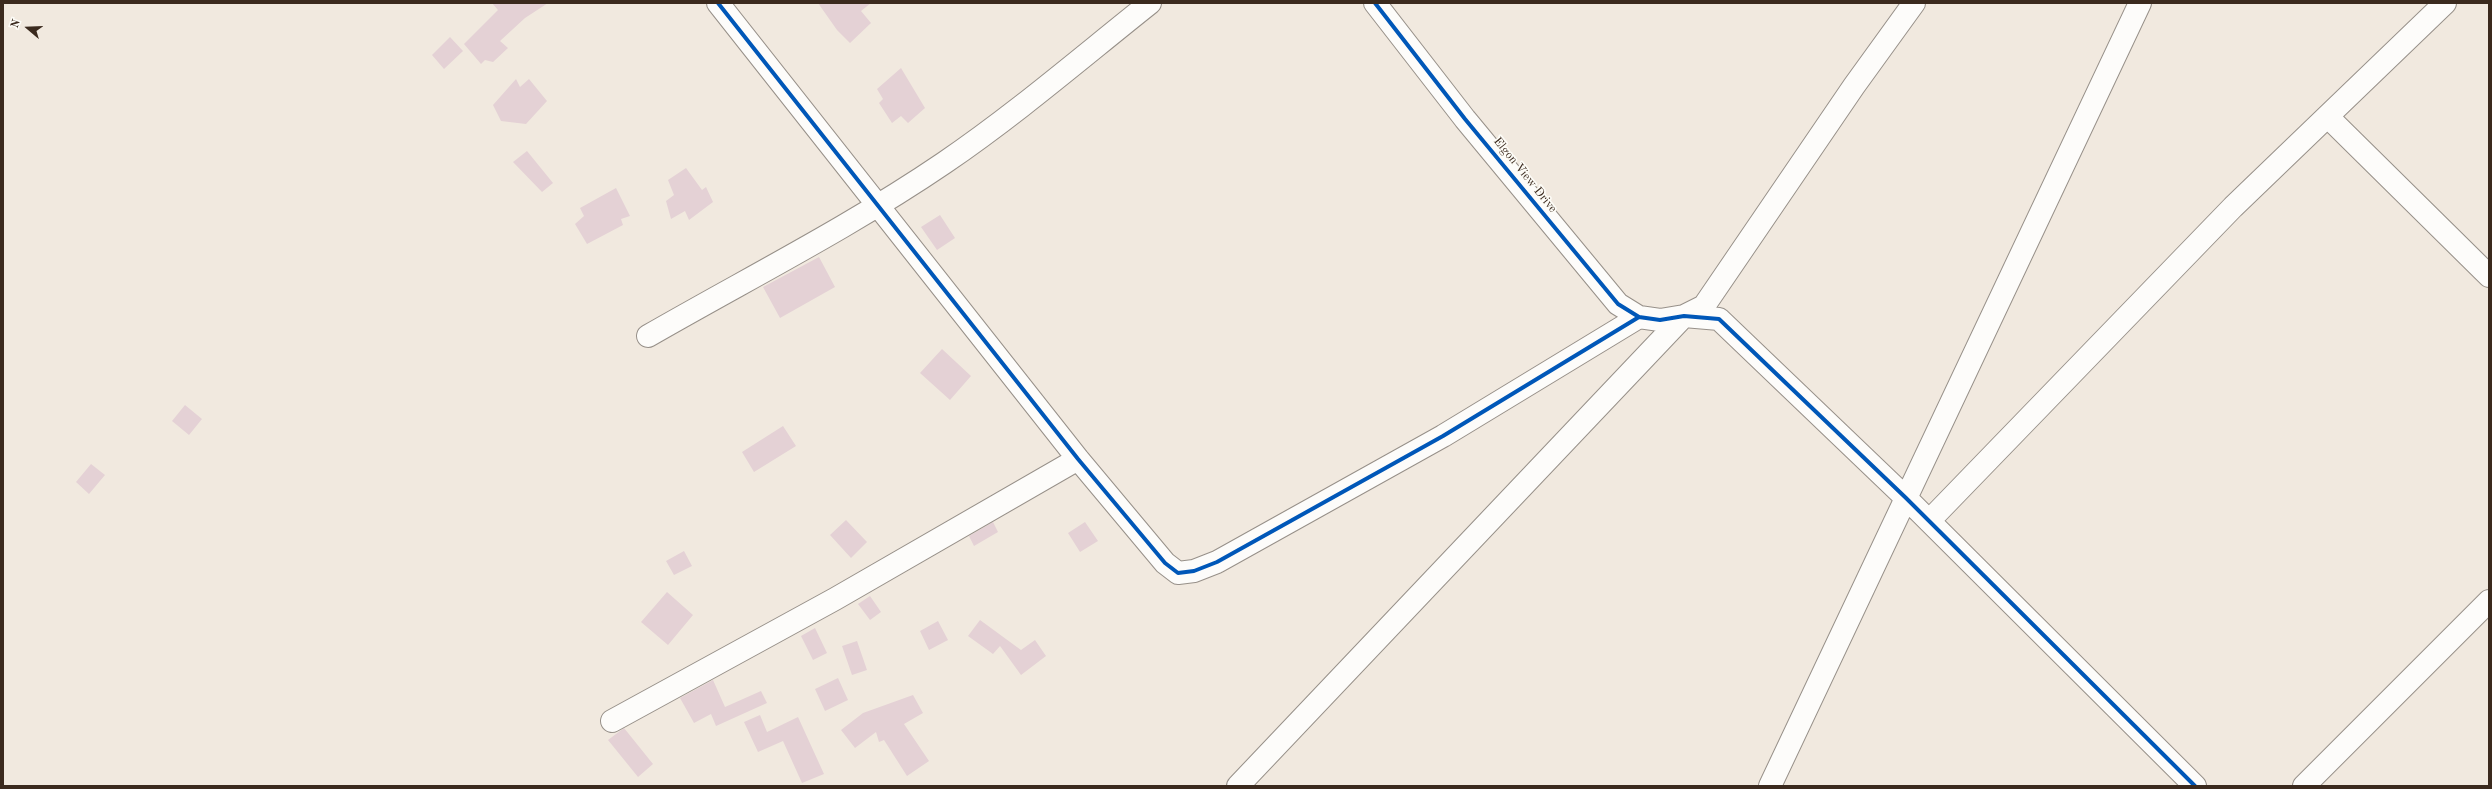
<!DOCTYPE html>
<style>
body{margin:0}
#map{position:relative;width:2492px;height:789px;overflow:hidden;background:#f1e9df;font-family:"Old Standard TT",serif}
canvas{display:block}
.frame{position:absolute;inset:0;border:4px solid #3b2a1e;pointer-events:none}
.north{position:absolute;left:8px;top:8px;width:40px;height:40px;-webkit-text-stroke:3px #fdfcf7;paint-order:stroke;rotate:289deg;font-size:11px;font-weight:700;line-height:16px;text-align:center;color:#3b2a1e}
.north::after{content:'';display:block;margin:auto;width:14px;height:18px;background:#3b2a1e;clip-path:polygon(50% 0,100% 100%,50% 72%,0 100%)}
</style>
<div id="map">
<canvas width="2492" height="789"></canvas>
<div class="frame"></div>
<div class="north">N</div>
</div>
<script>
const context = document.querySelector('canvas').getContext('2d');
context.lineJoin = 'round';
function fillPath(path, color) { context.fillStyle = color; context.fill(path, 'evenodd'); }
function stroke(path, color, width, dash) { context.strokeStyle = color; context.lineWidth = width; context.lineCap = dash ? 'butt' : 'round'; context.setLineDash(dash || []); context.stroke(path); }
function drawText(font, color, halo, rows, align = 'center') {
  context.font = font + ' "Old Standard TT",serif'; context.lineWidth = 3.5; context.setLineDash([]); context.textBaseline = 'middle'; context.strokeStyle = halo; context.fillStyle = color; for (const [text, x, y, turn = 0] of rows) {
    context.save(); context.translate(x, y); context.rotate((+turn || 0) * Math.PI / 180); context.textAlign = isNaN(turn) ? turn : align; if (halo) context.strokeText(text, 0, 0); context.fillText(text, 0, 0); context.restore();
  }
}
fillPath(new Path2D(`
 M492,3H548L525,18L500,41L508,48L493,62L485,60L481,64L464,44L498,10Z
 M818,3H871L861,11L871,23L850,43L837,30Z
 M450,37L463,51L444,69L432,55Z
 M901,68L925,108L908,123L901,116L892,123L879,103L883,99L877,89Z
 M516,79L520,87L529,79L547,101L526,124L501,121L493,105Z
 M527,151L553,183L542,192L513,162Z
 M686,168L702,190L706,187L713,202L689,220L685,211L671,219L666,201L674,195L668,180Z
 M616,188L630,216L621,219L623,225L587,244L575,224L584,216L580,208Z
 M940,215L955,238L937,250L921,227Z
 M819,257L835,287L780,318L763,287Z
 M942,349L971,376L950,400L920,373Z
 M185,405L202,419L189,435L172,421Z
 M783,426L796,446L754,472L742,452Z
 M91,464L105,475L89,494L76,482Z
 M846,520L867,542L851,558L830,535Z
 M993,522L998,532L974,546L969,536Z
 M1085,522L1098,541L1080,552L1068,533Z
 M684,551L692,566L674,575L666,561Z
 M667,592L693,615L668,645L641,622Z
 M870,596L881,612L870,620L858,604Z
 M980,620L1021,650L1035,640L1046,656L1021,675L1000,646L993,654L968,636Z
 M938,621L948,640L929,650L920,631Z
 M815,628L827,653L813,660L801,636Z
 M857,641L867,670L852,675L842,646Z
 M838,678L848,700L825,711L815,689Z
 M713,680L725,707L761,691L767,703L716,726L711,714L694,723L680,698Z
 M913,695L923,713L904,724L929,761L907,776L884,740L879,742L876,732L855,748L841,730L863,713Z
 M760,715L767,732L798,717L824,774L802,783L783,741L758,752L744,722Z
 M624,728L653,764L638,777L608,740Z`), '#e4d1d5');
const minor = new Path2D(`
 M718,3L1078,459L1165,563L1178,573L1194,571L1217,562L1443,436L1639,317
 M1375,3L1465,119L1618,304L1639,317L1660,320L1684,316L1719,319L1906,498L2195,786
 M2328,117L2489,276
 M648,336C747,279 850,227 944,163C1016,114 1082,57 1150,3
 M1929,521L2233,207L2445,3
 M612,721L835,599L1078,459
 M1238,786L1684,316L1704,306L1854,86L1914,3
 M1770,786L2140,3
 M2304,786L2489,601`);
stroke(minor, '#979089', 24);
stroke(minor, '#fdfcfa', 22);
stroke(new Path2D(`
 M718,3L1078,459L1165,563L1178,573L1194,571L1217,562L1443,436L1639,317
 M1375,3L1465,119L1618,304L1639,317L1660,320L1684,316L1719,319L1906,498L2195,786`), '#0057b8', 4);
drawText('12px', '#3b2a1e', '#fdfcf7', [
 ["Elgon View Drive",1525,175,51]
]);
</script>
